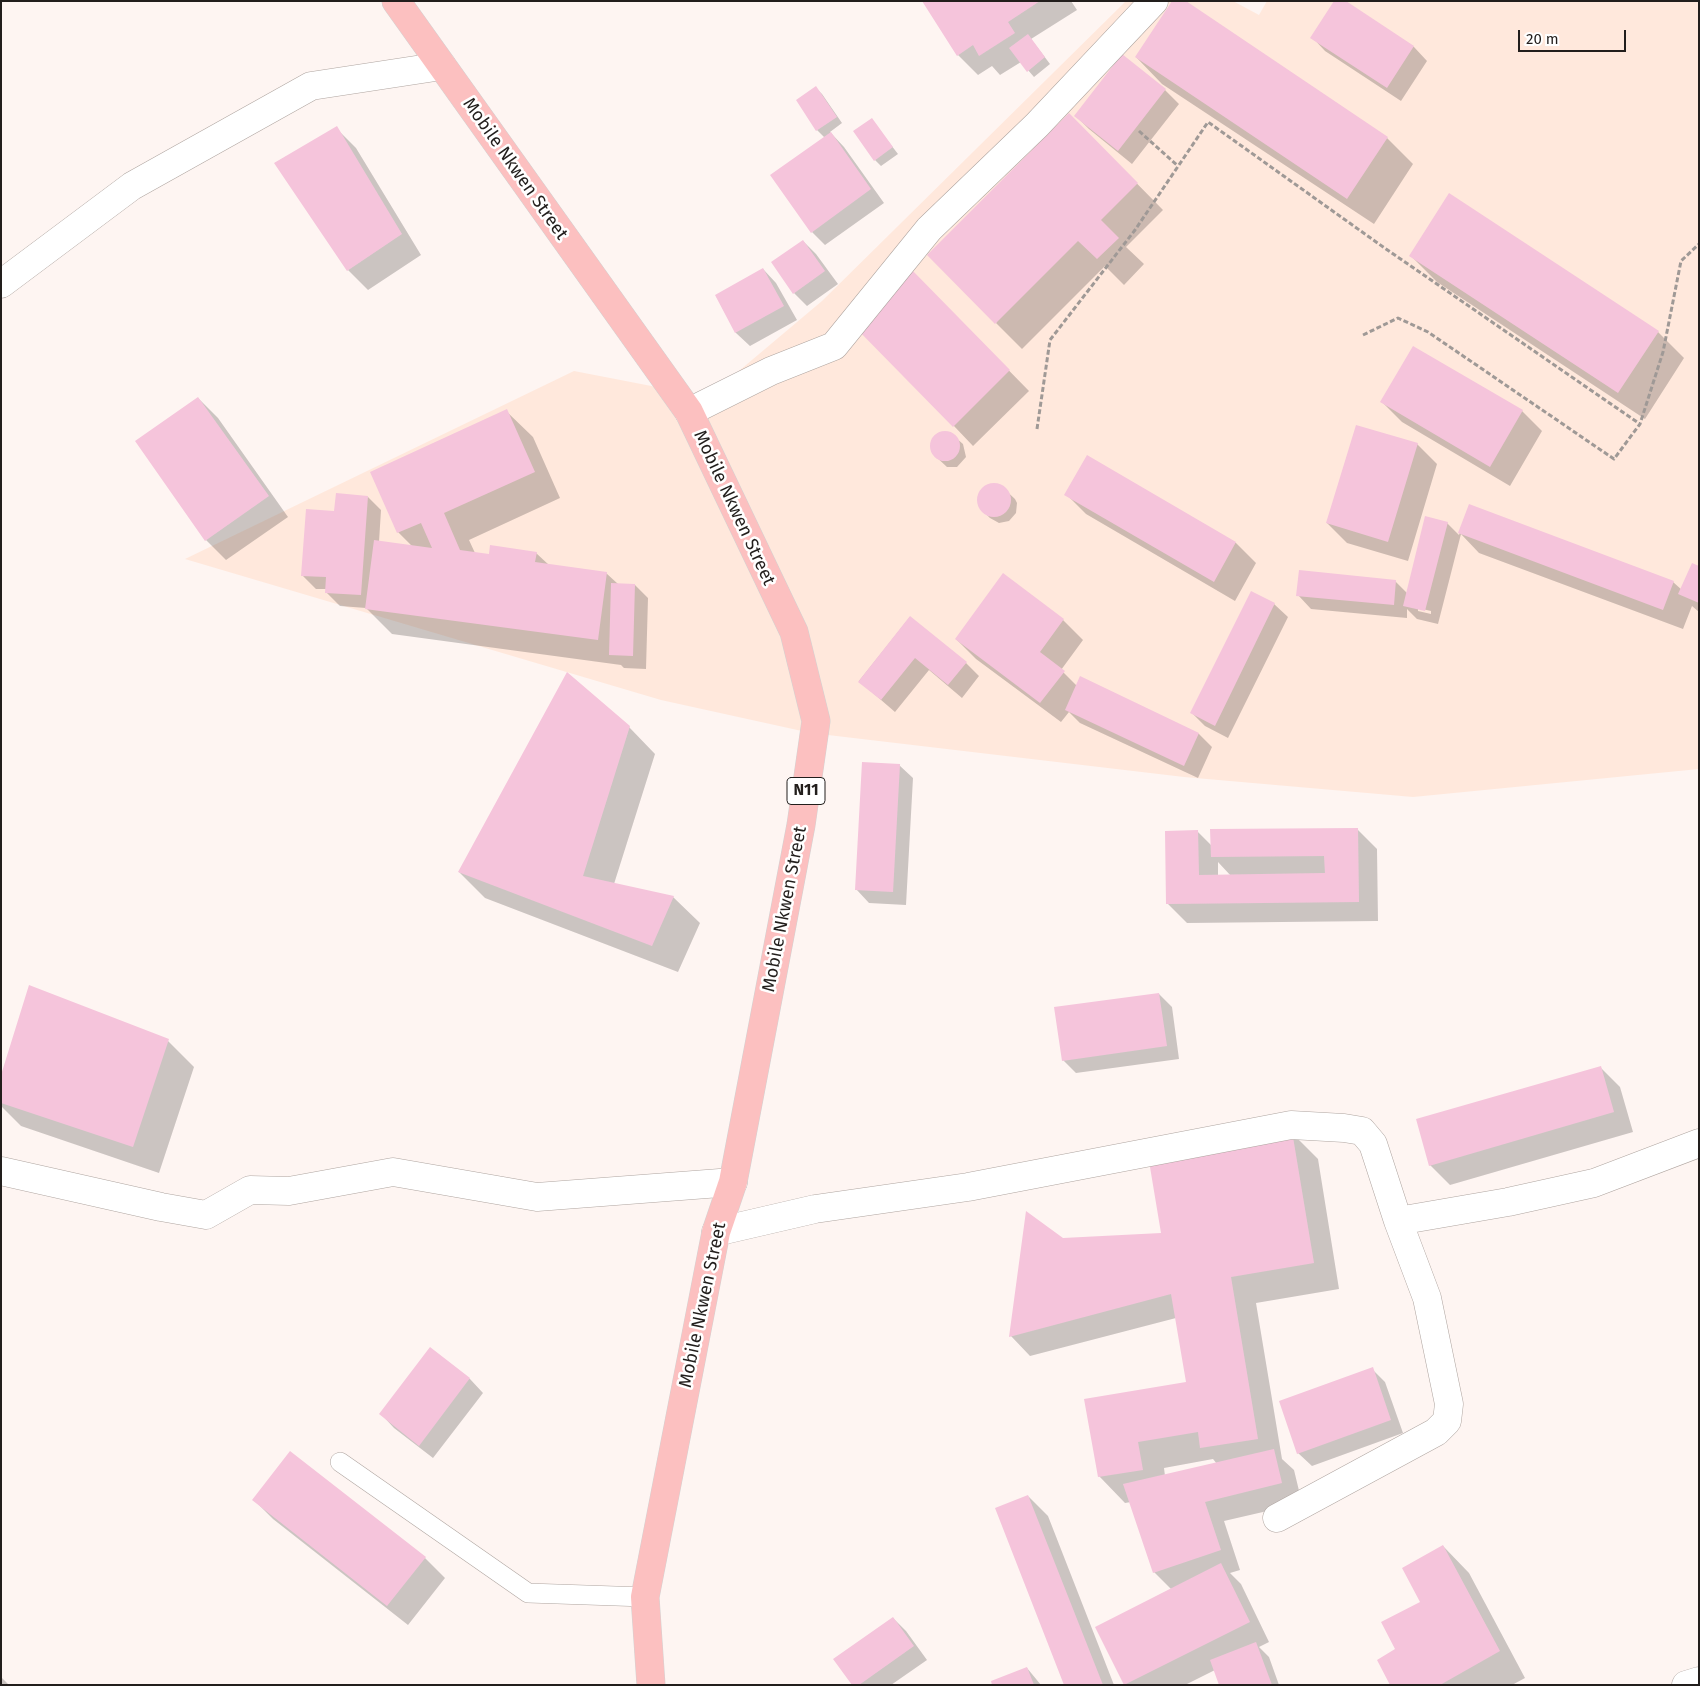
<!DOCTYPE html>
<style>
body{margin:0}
#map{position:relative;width:1700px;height:1686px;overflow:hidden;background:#fef5f2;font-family:"Fira Sans",sans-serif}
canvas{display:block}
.frame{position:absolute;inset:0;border:2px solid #221e1c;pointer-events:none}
.scale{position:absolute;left:1518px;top:30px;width:108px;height:22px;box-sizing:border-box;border:2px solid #221e1c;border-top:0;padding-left:6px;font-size:15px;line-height:18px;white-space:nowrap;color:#221e1c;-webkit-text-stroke:4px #fff;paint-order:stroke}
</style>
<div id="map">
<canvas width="1700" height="1686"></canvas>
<div class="frame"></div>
<div class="scale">20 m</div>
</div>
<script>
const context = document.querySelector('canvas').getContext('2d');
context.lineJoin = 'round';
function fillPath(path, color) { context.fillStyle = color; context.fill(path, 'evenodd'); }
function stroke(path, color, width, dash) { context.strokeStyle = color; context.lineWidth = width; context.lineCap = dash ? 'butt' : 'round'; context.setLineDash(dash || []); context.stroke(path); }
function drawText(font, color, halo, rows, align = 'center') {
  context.font = font + ' "Fira Sans",sans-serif'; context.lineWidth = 5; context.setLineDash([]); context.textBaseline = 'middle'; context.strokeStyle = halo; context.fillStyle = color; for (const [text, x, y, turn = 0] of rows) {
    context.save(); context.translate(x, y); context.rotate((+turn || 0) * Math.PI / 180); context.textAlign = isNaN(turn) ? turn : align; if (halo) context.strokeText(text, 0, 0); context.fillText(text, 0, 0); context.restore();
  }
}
fillPath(new Path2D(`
 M1126,1H1233L1259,15L1267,1H1699V769L1413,797L1184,777L811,733L661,700L185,559L574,371L708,397L822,301Z`), '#ffe8dc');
fillPath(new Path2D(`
 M923,1H1071L1077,10L1031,39L1050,64L1034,77L1021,62L1000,75L992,66L978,75L958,55Z
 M1344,1L1414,47L1427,61L1401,101L1325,51L1312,37Z
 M1123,56L1165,90L1179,104L1132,164L1089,129L1076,116Z
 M1136,57L1387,138L1413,164L1374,224L1162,84Z
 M816,88L822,94L842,123L830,132L844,147L884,203L825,245L812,232L825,138L817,130Z
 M871,119L898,154L881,166L875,160Z
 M336,128L356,148L421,255L368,290L348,270L275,163Z
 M1095,141L1163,210L1126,247L1144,264L1124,285L1105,266L1022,349L996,323Z
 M803,241L816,254L838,284L807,306L794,293Z
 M1411,256L1658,332L1684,358L1645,419L1437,282Z
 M763,269L776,283L797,320L750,346L736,333L716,296Z
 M930,290L1029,391L973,446L954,426Z
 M198,398L218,418L288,517L226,560L206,540L137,442Z
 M1382,402L1522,411L1542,431L1510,486L1402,422Z
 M506,411L533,437L560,498L469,540L475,553L490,555L536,553L549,565L606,573L618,584L635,585L648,598L646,669L624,668L621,665L392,634L366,608L340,606L326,592L327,589H316L303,576L336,513L368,497L381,510L379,542L412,546L398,532Z
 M949,432L963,444L966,457L957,467H947L933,454L931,444L936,435L939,433Z
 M1417,444L1437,464L1408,561L1347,543L1327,523Z
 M1087,457L1236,543L1256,563L1235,601L1086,514L1066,494Z
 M990,485H1000L1015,499L1017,503L1016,513L1009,521L999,523L990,518L983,511L979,501V496L985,487Z
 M1469,506L1673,582L1682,590L1699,567V612L1692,606L1683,629L1479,553L1461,534L1438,624L1417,619L1407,609V618L1311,609L1298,595L1395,581L1407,593L1447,523L1459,535ZM1418,608L1431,611V614L1418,611Z
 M1004,575L1063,620L1083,640L1061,670L1077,686L1081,678L1199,734L1212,747L1198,778L1080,723L1069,712L1061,722L976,659L956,639Z
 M1274,604L1288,617L1228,738L1205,726L1192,713Z
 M910,617L966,663L979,676L962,698L929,670L895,712L859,681Z
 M629,727L655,754L614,884L673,897L700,923L678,972L485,898L459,872Z
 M899,765L913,778L906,905L869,903L856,889Z
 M1357,829L1377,849L1378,921L1187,923L1167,903L1197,831L1211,845ZM1218,862L1231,876H1218Z
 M1159,994L1172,1007L1179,1059L1076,1073L1063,1060Z
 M168,1041L194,1067L159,1173L21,1126L1,1106V1080Z
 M1600,1067L1620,1087L1633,1132L1450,1185L1430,1165Z
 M1291,1132L1318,1159L1339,1289L1256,1303L1282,1459L1294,1470L1302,1503L1224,1521L1240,1570L1230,1573L1241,1584L1269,1642L1259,1647L1269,1657L1279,1685H1221L1215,1670L1185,1685H1126L1097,1627L1171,1589L1154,1572L1131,1502L1125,1503L1099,1476L1187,1383L1176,1318L1030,1356L1011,1336L1063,1239L1160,1234ZM1213,1459L1217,1464L1165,1476L1164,1468Z
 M430,1349L470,1379L483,1393L433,1458L394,1428L381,1414Z
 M1372,1369L1385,1382L1403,1433L1312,1466L1298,1453Z
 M1028,1496L1048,1516L1114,1685H1066Z
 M254,1500L425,1558L445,1578L408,1625L273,1519Z
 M1443,1546L1469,1573L1525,1678L1512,1685H1391L1396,1650L1421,1602Z
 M893,1618L906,1631L927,1660L891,1685H853Z
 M1027,1668L1041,1685H994Z
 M1,1677L9,1685H1Z`), '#0003');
fillPath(new Path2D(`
 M922,1H1040L1008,22L1015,33L1004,40L979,56L973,45L957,56Z
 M1172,1H1186L1388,137L1347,199L1135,57Z
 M1334,1H1346L1414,46L1387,88L1310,38Z
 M1028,34L1045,57L1027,72L1009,48Z
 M1122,54L1166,89L1118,151L1074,116Z
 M816,86L837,117L816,131L796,100Z
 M1069,113L1138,183L1101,220L1119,238L1097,259L1078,241L995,324L927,255Z
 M872,118L893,147L874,161L853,131Z
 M337,126L402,234L347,271L274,163Z
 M831,132L871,189L811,233L770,175Z
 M1449,193L1659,331L1618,393L1409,256Z
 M803,240L825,271L793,294L771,262Z
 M763,268L784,306L735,333L715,295Z
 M910,268L1010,370L953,427L853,325Z
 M1413,346L1523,410L1490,467L1380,402Z
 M198,397L269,496L205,541L135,441Z
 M507,409L535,472L444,513L460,550L489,554L490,545L537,552L535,562L607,572L598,640L365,609L374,540L432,548L421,523L397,533L370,472Z
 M1356,425L1418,443L1388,542L1326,523Z
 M930 446a15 15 0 1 1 30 0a15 15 0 1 1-30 0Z
 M1087,455L1236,542L1214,582L1064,495Z
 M977 500a17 17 0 1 1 34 0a17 17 0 1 1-34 0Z
 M336,493L368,496L361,595L325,593L326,577L301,576L306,509L334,511Z
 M1469,504L1674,581L1663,610L1458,533Z
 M1425,516L1448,522L1425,611L1403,606Z
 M1692,563L1699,566V603L1678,594Z
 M1299,570L1396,580L1394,605L1296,596Z
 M1003,573L1064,619L1040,652L1065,671L1040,703L955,639Z
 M611,583L635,584L633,656L609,655Z
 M1251,591L1275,603L1215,726L1190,713Z
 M910,616L967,662L948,685L915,658L881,700L858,682Z
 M567,672L630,726L583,876L674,896L652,946L458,872Z
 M1080,676L1199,733L1184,766L1065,710Z
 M862,762L900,764L893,892L855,890Z
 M1358,828L1359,902L1166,904L1165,831L1198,830L1199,875L1325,873L1324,856L1211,857L1210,829Z
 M29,985L169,1039L133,1147L1,1103V1075Z
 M1159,993L1167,1046L1062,1061L1054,1007Z
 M1601,1066L1614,1112L1429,1166L1416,1119Z
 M1292,1131L1314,1263L1231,1277L1258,1439L1200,1448L1198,1432L1138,1442L1143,1470L1098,1477L1084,1399L1186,1382L1171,1294L1009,1337L1026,1211L1063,1238L1161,1233L1148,1155Z
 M430,1347L470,1378L419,1446L379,1414Z
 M1373,1367L1391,1420L1297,1454L1279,1401Z
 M1274,1449L1282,1483L1205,1502L1221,1550L1153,1573L1123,1484Z
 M290,1451L426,1557L387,1606L252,1500Z
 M1028,1495L1103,1685H1064L995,1508Z
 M1443,1545L1500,1651L1440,1685H1390L1377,1660L1395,1649L1381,1622L1420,1602L1402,1568Z
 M1221,1563L1250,1622L1124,1685L1095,1627Z
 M893,1617L914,1646L859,1685H852L833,1659Z
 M1256,1642L1272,1685H1219L1210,1660Z
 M1027,1667L1034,1685H992L991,1681Z`), '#f5c4db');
const service = new Path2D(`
 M340,1462L528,1593L645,1597`);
const minor = new Path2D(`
 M1,284L132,186L311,86L442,66
 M689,412L771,371L834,346L929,229L1037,125L1154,1
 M1,1171L161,1207L206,1215L250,1190L289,1191L393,1172L537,1197L733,1182
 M1398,1221L1508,1202L1594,1183L1699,1143
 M716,1232L815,1209L968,1187L1291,1125L1344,1128L1362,1131L1373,1144L1398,1221L1427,1298L1449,1404L1447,1421L1436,1432L1277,1518
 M1686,1685L1699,1681`);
const trunk = new Path2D(`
 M396,1L689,412L794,632L816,721L801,825L733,1182L716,1232L645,1597L651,1685`);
stroke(service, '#afa5a0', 20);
stroke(minor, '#afa5a0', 29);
stroke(trunk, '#d3d2d2', 29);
stroke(new Path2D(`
 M1139,131L1178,166
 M1363,335L1398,318L1428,332L1614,459L1640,424L1663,352L1681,261L1699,244
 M1037,429L1050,340L1135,230L1208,122L1386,249L1640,424`), '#9f9996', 3, [5, 2.5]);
stroke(service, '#fff', 19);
stroke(minor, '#fff', 28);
stroke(trunk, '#fcc0c0', 28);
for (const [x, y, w] of [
 [806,791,38]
]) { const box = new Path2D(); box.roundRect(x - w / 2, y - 13.5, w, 27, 4); context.fillStyle = '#fff'; context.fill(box); stroke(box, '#221e1c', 1); }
drawText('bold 16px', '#221e1c', null, [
 ["N11",806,791]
]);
drawText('18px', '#221e1c', '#fff', [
 ["Mobile Nkwen Street",515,169,55],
 ["Mobile Nkwen Street",734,508,65],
 ["Mobile Nkwen Street",785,909,-79],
 ["Mobile Nkwen Street",703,1305,-78]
]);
</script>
